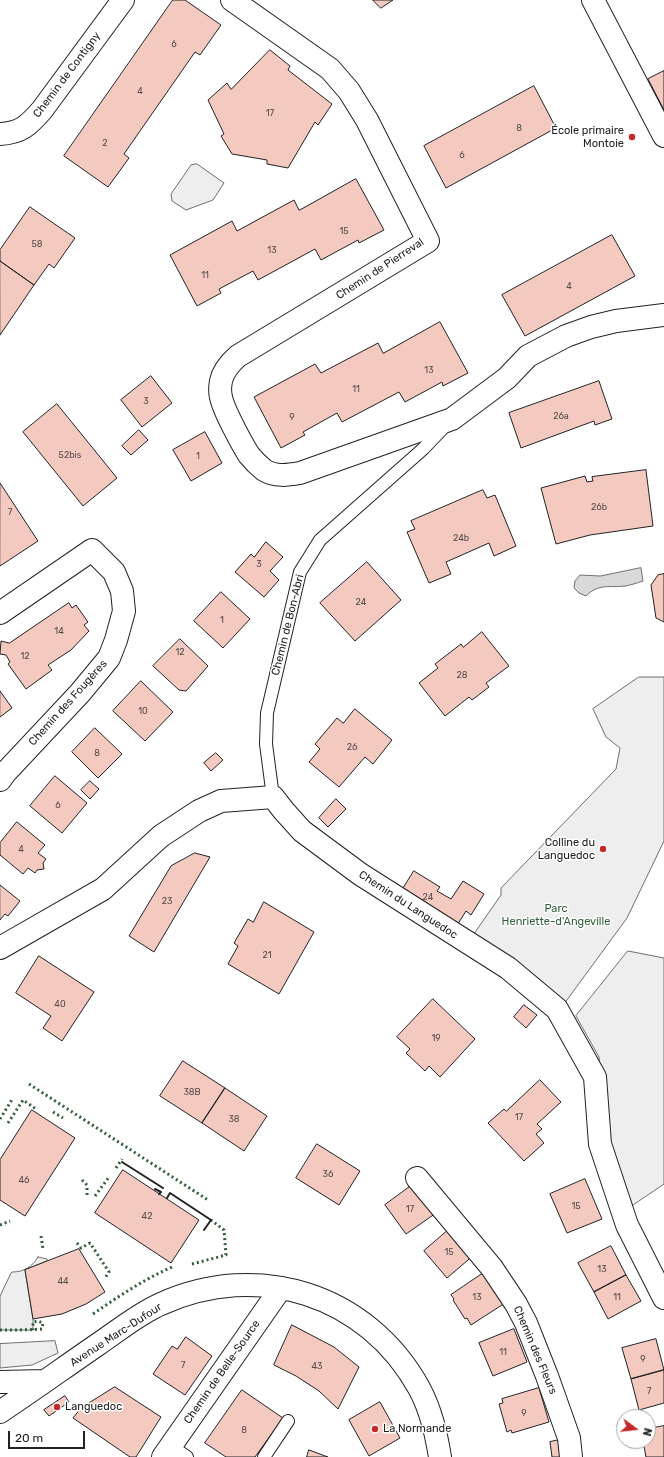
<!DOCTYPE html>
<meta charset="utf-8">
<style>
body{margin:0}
#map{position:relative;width:664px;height:1457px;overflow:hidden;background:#fff;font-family:Rubik,sans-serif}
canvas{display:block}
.north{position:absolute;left:616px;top:1409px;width:40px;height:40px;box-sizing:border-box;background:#fff;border:1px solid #a7a7a7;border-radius:50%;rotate:105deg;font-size:11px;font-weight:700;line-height:16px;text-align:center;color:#222}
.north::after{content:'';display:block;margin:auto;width:14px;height:18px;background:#c62828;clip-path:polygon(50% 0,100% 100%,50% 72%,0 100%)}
.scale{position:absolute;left:8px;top:1431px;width:77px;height:18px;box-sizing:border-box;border:2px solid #222;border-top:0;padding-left:5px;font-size:12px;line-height:14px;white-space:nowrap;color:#222;-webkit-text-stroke:3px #fff;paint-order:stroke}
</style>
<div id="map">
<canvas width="664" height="1457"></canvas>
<div class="north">N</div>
<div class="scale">20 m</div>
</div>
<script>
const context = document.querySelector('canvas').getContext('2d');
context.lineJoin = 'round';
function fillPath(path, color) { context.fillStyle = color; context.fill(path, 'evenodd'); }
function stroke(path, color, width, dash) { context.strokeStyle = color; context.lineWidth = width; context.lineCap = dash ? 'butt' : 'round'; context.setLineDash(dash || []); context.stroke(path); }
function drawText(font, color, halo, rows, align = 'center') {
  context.font = font + ' Rubik,sans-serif'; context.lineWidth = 3; context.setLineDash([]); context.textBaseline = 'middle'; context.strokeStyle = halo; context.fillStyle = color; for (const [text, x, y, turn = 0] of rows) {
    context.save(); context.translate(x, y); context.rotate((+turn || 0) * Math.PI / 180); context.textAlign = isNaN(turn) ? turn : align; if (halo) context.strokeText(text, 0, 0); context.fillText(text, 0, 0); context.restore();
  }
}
const green = new Path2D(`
 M197,164L224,183L213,200L186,210L172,201L171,194L191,165Z
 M639,677H664V841L627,918L564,1004L471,938L501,895V888L616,769L620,748L606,737L593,709Z
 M628,951L664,958V1184L633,1205L623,1195L606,1146L599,1057L576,1016Z
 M38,1257L47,1259V1261L25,1270L33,1319V1330H0V1296L11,1273L12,1272C24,1272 32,1267 38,1257Z
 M55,1341L58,1353L32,1365L0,1368V1344Z`);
fillPath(green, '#eee');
stroke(green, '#6f6f6f', 1);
const water = new Path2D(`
 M641,568L643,581C637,583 631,585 625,586C609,588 599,583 586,596L579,593L574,588L575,581L580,575L600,576Z`);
fillPath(water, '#d9d9d9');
stroke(water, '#6f6f6f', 1);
const building = new Path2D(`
 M173,0H185L221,25L200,55L195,52L124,154L129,158L108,187L64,156Z
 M373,0H393L381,8Z
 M270,50L290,66L288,70L332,104L318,125L315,122L288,168L267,164V160L232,154L221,136L224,134L208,100L227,83L231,89Z
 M664,71V110L648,79Z
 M534,86L556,128L446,188L424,146Z
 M356,179L384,230L359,243L358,240L321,260L315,249L258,280L253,271L219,289L221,293L197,306L170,255L232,221L237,231L294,200L299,210Z
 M30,207L75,238L54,268L49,264L34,285L0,261V250Z
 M612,235L635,276L525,336L502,295Z
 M0,261L34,285L0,335Z
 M440,322L468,373L443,386L442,382L405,402L399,392L342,422L337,413L303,432L305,435L281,448L254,397L315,364L321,373L378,343L383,353Z
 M151,376L172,403L142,427L121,400Z
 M599,381L612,419L595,425L594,421L521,448L509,413Z
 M57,404L117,478L83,506L23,432Z
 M139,430L148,440L131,455L122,446Z
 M205,432L222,463L191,481L173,450Z
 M646,470L653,526L590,535L556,544L541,488L585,476L587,482L593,481L592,477Z
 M0,483L38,541L0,566Z
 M483,490L487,498L495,495L516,546L494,556L489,543L446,562L451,574L429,583L407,532L415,529L411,521Z
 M266,542L283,557L270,571L279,580L264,597L235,572L251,554L254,557Z
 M367,562L401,600L355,641L320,603Z
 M664,574V622L656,618L651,585L658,575Z
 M221,592L250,619L223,648L194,621Z
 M69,603L72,608L76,605L88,622L84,625L89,631L71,650L48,665L52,670L26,689L8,664L10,662L6,655L0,654L1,641L9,643Z
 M482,632L509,666L486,683L489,687L472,700L469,697L445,716L419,683L438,668L435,664L461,644L463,647Z
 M180,639L208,666L186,691L179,690L153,666Z
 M141,681L173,712L145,741L113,711Z
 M0,691L12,708L0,717Z
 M355,709L392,740L373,764L365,757L339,787L309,762L320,749L315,744L337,718L343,723Z
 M95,728L122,754L98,778L72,752Z
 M216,753L223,760L211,771L204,763Z
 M55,776L87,803L62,833L30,806Z
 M90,781L99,789L90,799L81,790Z
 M336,799L346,809L328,827L319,818Z
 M17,822L45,845L38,853L46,859L43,863L44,869L37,870L35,873L28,868L23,874L0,855V843Z
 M195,853L210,857L154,952L129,936L171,866Z
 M414,871L440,887L437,891L451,899L463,881L484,894L471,915L466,911L456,927L401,892Z
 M0,885L20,901L8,916L5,914L0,920Z
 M264,902L314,932L279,994L228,964L238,946L234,943L248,919L253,922Z
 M39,956L94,992L62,1041L43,1028L51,1016L16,993Z
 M433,999L475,1039L440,1077L429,1066L425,1071L406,1053L410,1049L397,1037Z
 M524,1005L537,1015L526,1028L514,1017Z
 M183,1061L225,1088L202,1123L160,1096Z
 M540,1080L561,1102L537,1124L542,1129L536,1134L544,1143L524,1161L488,1123L504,1109L506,1111Z
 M225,1088L267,1116L244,1151L202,1123Z
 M32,1110L75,1138L25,1216L0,1200V1160Z
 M317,1144L360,1171L339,1205L296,1178Z
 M123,1170L199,1220L171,1263L95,1213Z
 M585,1179L602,1219L567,1233L550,1194Z
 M415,1183L436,1213L406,1234L385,1205Z
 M452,1227L475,1254L447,1278L424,1251Z
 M611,1246L626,1275L594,1292L578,1263Z
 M79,1249L105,1292L86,1304L62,1314L33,1319L25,1270Z
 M485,1272L505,1303L471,1325L467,1318L465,1319L453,1300L454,1299L451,1295Z
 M626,1275L641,1301L608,1319L594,1292Z
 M292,1325L334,1347L359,1367L338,1409L319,1391L296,1376L274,1365Z
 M514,1329L527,1362L493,1376L479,1343Z
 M186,1337L212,1356L185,1395L153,1374L172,1346L177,1349Z
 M656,1339L664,1370L631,1379L622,1348Z
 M664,1370V1403L639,1410L631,1379Z
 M115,1387L161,1417L136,1457H130L73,1418L81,1408Z
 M539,1388L549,1422L512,1433L511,1430L507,1432L499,1404L503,1403L502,1399Z
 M242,1390L283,1418L255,1457H226L205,1443Z
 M65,1396L69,1402L49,1416L44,1410Z
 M380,1402L400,1438L369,1456L349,1420Z
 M664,1426V1457H646L643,1441H648V1429Z
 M564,1439L567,1457H552L550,1442Z
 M309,1450L328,1457H307Z`);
fillPath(building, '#f3c9c0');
stroke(building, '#222', 1);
const lane = new Path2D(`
 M273,797L266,744L267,713L300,572L320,540L423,449L446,425
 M171,1446L187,1457
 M264,1457L288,1421`);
const street = new Path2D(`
 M232,0L330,69L349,91L367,120L428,241L238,356C230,363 223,371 221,381C220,386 220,393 221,397C223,409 242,444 249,455C253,460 259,466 264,470C275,477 288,475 300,473L452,419L507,378L528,356L566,336L591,327L616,321L664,315
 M593,0L664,136
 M0,134C21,133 29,125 42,110L123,0
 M0,613L92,550L114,572L122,591L124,611L116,640L109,658L80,693L5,773L0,780
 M0,948L103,889L161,836L199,811L221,801L273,797L284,811L302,831L360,874L508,968L557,1009L595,1077L600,1144L627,1225L664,1298
 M417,1178L492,1268L516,1304L526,1323L547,1376L569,1438L571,1457
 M163,1457L281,1288`);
const secondary = new Path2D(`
 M0,1382L45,1381
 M0,1412C33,1390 65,1367 97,1345C118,1331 138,1314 161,1304C258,1260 367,1294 419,1388C431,1410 436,1433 440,1457`);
stroke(lane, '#222', 14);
stroke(street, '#222', 24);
stroke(secondary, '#222', 24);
stroke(lane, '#fff', 12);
stroke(street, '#fff', 22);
stroke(secondary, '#fff', 22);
stroke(new Path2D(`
 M29,1084L208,1200
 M53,1112L63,1118
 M0,1119L13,1098
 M8,1123L23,1100L36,1109
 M116,1168L122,1159
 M82,1180L87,1185V1195
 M95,1196L109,1177
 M0,1225L10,1221
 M41,1236L43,1249
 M77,1243L81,1248L90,1243L109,1272L105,1278
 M192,1264L226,1255L224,1230L211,1220
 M93,1314C119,1296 143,1280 172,1267
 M0,1330C14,1330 28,1330 42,1329L43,1323L38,1321L33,1322V1330`), '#2f5e38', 3, [2, 3]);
stroke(new Path2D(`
 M122,1162L163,1188
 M155,1189L161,1192L159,1194
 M167,1198L170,1193L211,1220L204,1230`), '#222', 2);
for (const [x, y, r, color] of [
 [632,137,4,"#c62828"],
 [603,849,4,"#c62828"],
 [57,1407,4,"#c62828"],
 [375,1429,4,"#c62828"]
]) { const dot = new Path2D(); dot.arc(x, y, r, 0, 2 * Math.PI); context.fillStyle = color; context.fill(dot); stroke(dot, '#fff', 1.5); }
drawText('9px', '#564c4a', null, [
 ["6",174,44],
 ["4",140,91],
 ["17",270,113],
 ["8",519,128],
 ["2",105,143],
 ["6",462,155],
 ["15",344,231],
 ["58",37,244],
 ["13",272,250],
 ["11",205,275],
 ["4",569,286],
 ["13",429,370],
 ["11",356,389],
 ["3",146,401],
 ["26a",561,416],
 ["9",292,417],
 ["52bis",70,455],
 ["1",198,456],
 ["26b",599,507],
 ["7",10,512],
 ["24b",461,538],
 ["3",259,564],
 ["24",361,602],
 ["1",222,620],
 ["14",59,631],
 ["12",180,652],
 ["12",25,656],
 ["28",462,675],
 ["10",143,711],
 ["26",352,747],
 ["8",97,753],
 ["6",58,805],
 ["4",21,849],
 ["24",428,897],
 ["23",167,901],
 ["21",267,955],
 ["40",60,1004],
 ["19",436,1038],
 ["38B",192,1092],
 ["17",519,1117],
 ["38",234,1119],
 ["36",328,1174],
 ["46",24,1180],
 ["15",576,1206],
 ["17",410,1209],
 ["42",147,1216],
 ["15",449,1252],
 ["13",602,1269],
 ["44",63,1281],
 ["13",477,1297],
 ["11",617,1297],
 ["11",503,1352],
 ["9",643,1359],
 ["7",183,1365],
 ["43",317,1366],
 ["7",649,1391],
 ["9",524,1413],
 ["8",244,1430]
]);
drawText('11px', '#222', '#fff', [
 ["Chemin de Contigny",67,75,-53],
 ["Chemin de Pierreval",380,269,-33],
 ["Chemin de Bon-Abri",288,625,-76],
 ["Chemin des Fougères",68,703,-48],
 ["Chemin du Languedoc",408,905,33],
 ["Avenue Marc-Dufour",116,1335,-33],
 ["Chemin des Fleurs",535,1350,67],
 ["Chemin de Belle-Source",222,1372,-55]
]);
drawText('11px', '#222', '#fff', [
 ["École primaire",624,131],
 ["Montoie",624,144],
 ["Colline du",595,843],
 ["Languedoc",595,856],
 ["Languedoc",65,1407,"left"],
 ["La Normande",383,1429,"left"]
], 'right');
drawText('11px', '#2f5e38', '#fff', [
 ["Parc",556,909],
 ["Henriette-d'Angeville",556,922]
]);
</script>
